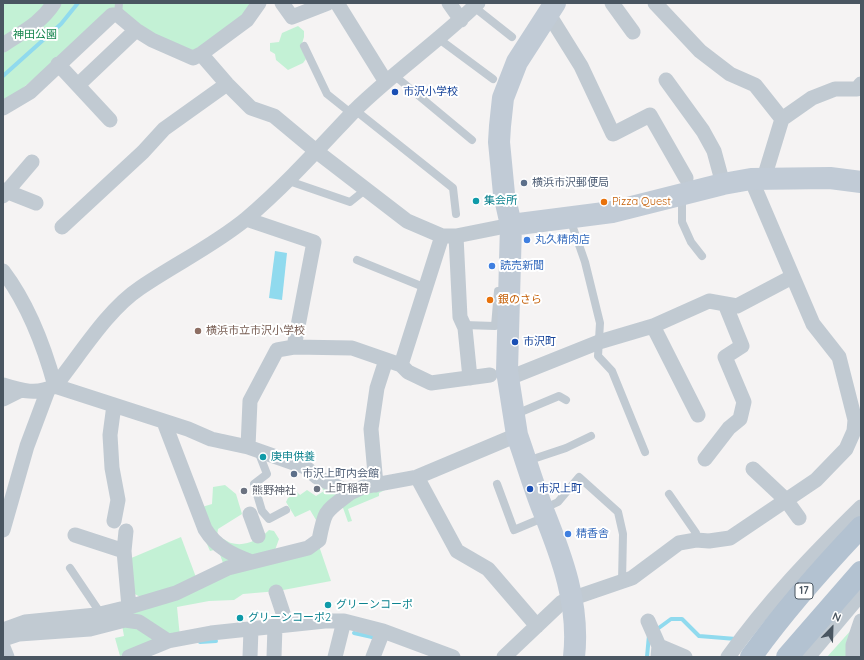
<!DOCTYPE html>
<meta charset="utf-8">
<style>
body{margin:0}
#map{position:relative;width:864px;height:660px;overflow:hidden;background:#f5f3f3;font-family:Quicksand,sans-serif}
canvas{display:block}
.frame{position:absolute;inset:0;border:4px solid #4a5661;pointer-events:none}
.north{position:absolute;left:812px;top:608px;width:40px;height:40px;-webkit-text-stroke:3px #fff;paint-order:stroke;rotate:23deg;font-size:11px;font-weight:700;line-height:16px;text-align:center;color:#4a5661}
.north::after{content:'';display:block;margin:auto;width:14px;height:18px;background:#4a5661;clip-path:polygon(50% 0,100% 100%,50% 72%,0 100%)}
</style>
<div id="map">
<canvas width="864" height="660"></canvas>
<div class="frame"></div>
<div class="north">N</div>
</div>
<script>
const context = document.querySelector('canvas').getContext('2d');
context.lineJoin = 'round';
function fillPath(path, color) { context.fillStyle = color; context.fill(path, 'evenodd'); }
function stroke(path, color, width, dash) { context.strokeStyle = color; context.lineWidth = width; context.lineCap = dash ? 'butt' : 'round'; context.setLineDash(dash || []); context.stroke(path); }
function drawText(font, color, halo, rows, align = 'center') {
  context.font = font + ' Quicksand,"Noto Sans JP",sans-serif'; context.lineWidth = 4; context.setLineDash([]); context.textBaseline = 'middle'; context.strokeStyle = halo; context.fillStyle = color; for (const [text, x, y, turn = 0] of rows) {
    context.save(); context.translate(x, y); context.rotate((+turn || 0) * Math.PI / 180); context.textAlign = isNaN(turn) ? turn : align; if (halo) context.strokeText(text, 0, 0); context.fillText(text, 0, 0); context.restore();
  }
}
fillPath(new Path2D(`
 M3,3H254L244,17L190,53L152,37L118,7L3,105Z
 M298,26L304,31V37L301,47L306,59L303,63L288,70L276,60L275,54L270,51V43L279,42L282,33Z
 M319,483L343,494L316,520L310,510L295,517L286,502L288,498L297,492L300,495L307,490L316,496L324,491Z
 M225,485L236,494L242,514L218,529L217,536C222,537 226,541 231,543C245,547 259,540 269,530L274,531L279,539L275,550L319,546L331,581L278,591L243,594L234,600L209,601L177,607L180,637H165L128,612L223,563L218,549L210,551L192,510L212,504L213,487Z
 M387,489L379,493V496L348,509L352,521L348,522L342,505L355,493Z
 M181,537L197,580L142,598L133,593L129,559Z
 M128,624L155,636L150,645L120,656L115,638L124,636L122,625Z
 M852,629L850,657H827Z`), '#c3f1d5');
fillPath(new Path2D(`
 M275,251L287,253L282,300L269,298Z`), '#90daee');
stroke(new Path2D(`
 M3,76L61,24L78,3
 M656,630L671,619H682L699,636L736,639
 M354,633L372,637
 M200,642L216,641
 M647,657L649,635`), '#90daee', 4);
stroke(new Path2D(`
 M474,7L512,37
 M118,15L119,3
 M439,39L493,79
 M304,46L327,94L352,114
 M395,76L472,140
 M355,110L453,188L456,214
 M286,180L350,202L365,190
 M682,195V222L691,242L702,256
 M570,219L585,262L600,323L598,356L612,371L645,452
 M357,260L426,288
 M464,325L495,326L498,291
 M516,414L559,396L566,400
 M258,451L267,474L254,484L262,511L269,519L286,510
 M527,461L566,448L591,436
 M497,484L514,530L545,517
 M669,494L696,533V540
 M543,509L558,502L579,477L618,512L623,534L622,582
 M70,568L101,614`), '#c1cad2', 8);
stroke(new Path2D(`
 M259,3L247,20L201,54L227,84L251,108L274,116L316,151L407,221L442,236H456L511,225
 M282,3L292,17L328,3
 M337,3L386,82
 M449,3L461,20
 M612,3L633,32
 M655,3L700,51L730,74L755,85L782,119
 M548,13L581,66L613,134L650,115L686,178
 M3,45C24,31 40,24 54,3
 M58,64L110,120
 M666,80L703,131L714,151L723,184
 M78,85L136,30
 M3,108L30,92L112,15H118L136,30L152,40L193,58L201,54
 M764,178L782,119L812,98L835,89H857L861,84
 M3,190L36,203
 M3,196L32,162
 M246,219L314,242L294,347L352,348L401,365L442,236
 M62,227L143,152L164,129L227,84
 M456,236L460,317L465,328L470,378
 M3,271C28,304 44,346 55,386L188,429L211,439L248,447L285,460L305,467L317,477L350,493L363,487L417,477L517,435
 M653,326L698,415
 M401,365L408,372L431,383L490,375
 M509,378L599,342L653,326L709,301L737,306L792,277
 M3,385C22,391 37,395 55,386C80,355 107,310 140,288C175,264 213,246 246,219C285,186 320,147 355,110C394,72 439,41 478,3
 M3,399L21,390
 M114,405L110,435L112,468L118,500L114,521
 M164,422L205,529C216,547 232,555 252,562
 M248,447L250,401L277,350L294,347
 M705,459L729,428L740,419L744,402L725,357L742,346L725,304
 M753,469L786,500L799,518
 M417,477L457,551L488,569L537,626
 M376,485L371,429L377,388L386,360
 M250,514L258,536
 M3,530L27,446L48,390
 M75,535L124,551
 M276,592L287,625
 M129,607L176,593L228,568L308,548L319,540C325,509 325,512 350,493
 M648,621L659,646L658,657
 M3,630L25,622L96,615L129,607L124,551L126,531
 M7,638L19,634L90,629L125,620L139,622L168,641
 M659,646L685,657
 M3,647L7,657
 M129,657L168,641L211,633L325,621H344L383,631L453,657
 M250,657L251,629
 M274,657L275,626
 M335,657L344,621
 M373,657L383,631
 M504,657L562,602L632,578L679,543L696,540L709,541L730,538L816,480L846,449L854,431L855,420L839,357L813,324L751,179
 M728,657C767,602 813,554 861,507
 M808,657L861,594
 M853,657V645L861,621`), '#c1cad2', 15);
stroke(new Path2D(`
 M555,3L517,62L503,98L500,126L499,142L504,194L511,225L507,371L517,435C526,460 533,485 543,510C562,557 580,605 574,657
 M511,225L612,212L723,184L751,179L830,178L861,182`), '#c1cbd6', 22);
stroke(new Path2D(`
 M751,657C784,611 822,568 861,527
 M787,657L861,572`), '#b3c2d1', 22);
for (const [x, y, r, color] of [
 [395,92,4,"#1a4fb4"],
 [524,183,4,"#5c6f8a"],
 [476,201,4,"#0f9aa8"],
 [604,202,4,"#e8710a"],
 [527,240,4,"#3f7fe0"],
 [492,266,4,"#3f7fe0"],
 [490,300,4,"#e8710a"],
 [198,331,4,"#8d6e63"],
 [515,342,4,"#1a4fb4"],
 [263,457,4,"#0f9aa8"],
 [294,474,4,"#5c6f8a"],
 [317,489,4,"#6b7280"],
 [530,489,4,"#1a4fb4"],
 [244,491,4,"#6b7280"],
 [568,534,4,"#3f7fe0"],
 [328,605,4,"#0f9aa8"],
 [240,618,4,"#0f9aa8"]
]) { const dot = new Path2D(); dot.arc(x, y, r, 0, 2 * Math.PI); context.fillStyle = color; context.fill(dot); stroke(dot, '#fff', 1.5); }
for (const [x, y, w] of [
 [804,591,18]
]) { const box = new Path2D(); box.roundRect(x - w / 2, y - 8, w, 16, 3); context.fillStyle = '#fff'; context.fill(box); stroke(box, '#4a5661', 1); }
drawText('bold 10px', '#4a5661', null, [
 ["17",804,591]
]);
drawText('11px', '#17864f', '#fff', [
 ["神田公園",35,35]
]);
drawText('11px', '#164399', '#fff', [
 ["市沢小学校",403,92],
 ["市沢町",523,342],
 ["市沢上町",538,489]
], 'left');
drawText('11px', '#4e5e75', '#fff', [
 ["横浜市沢郵便局",532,183],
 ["市沢上町内会館",302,474]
], 'left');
drawText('11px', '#0d838f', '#fff', [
 ["集会所",484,201],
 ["庚申供養",271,457],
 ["グリーンコーポ",336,605],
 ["グリーンコーポ2",248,618]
], 'left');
drawText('11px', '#c56008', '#fff', [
 ["Pizza Quest",612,202],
 ["銀のさら",498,300]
], 'left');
drawText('11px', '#366cbe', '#fff', [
 ["丸久精肉店",535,240],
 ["読売新聞",500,266],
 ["精香舎",576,534]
], 'left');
drawText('11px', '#785e54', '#fff', [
 ["横浜市立市沢小学校",206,331]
], 'left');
drawText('11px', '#5b616d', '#fff', [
 ["上町稲荷",325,489],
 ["熊野神社",252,491]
], 'left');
</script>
